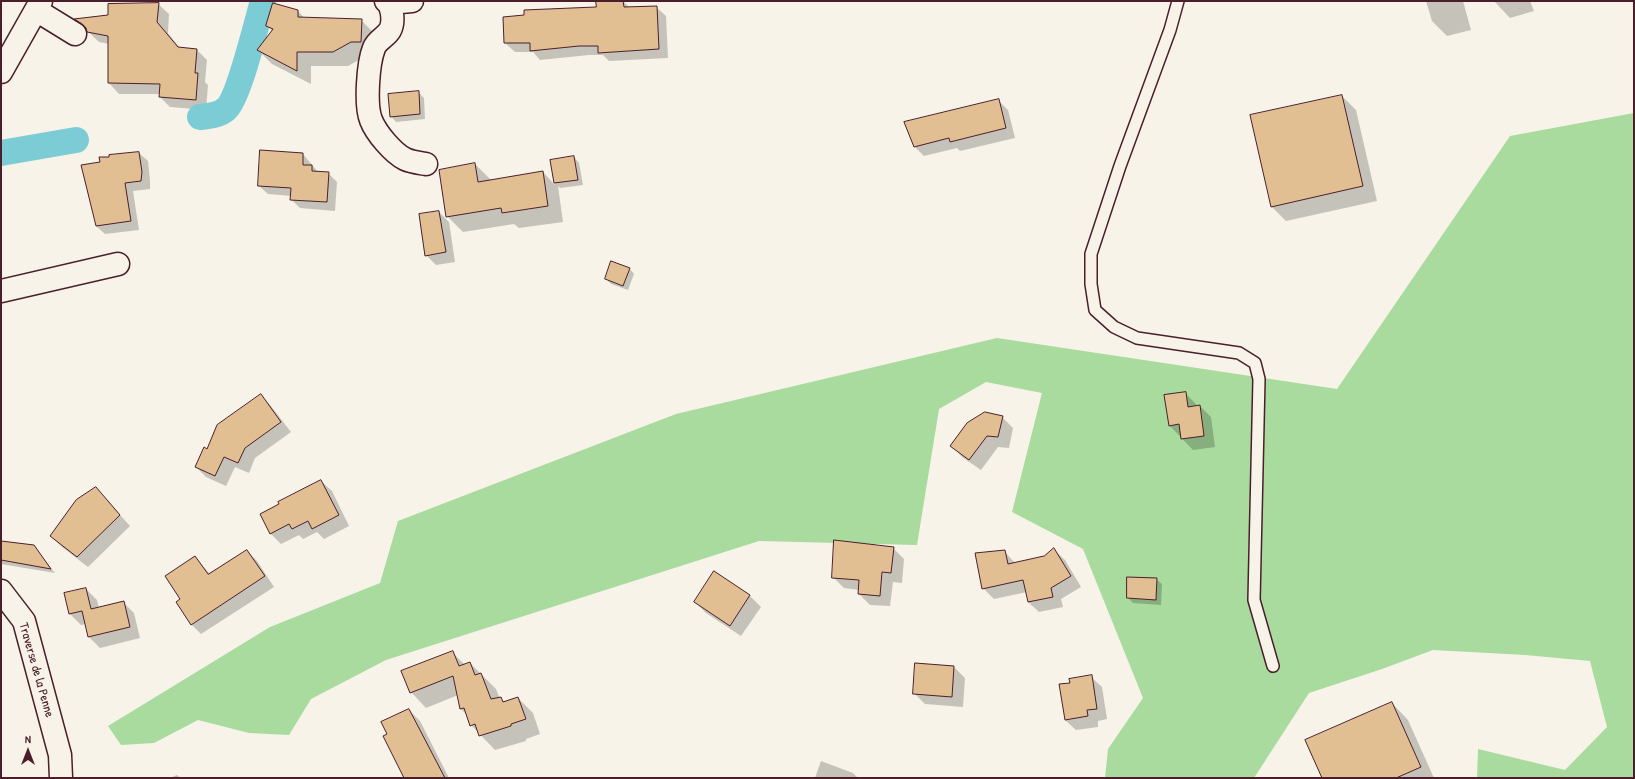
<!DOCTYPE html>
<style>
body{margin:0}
#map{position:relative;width:1635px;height:779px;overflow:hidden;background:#f7f3e8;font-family:"Patrick Hand",sans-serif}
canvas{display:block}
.frame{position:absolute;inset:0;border:2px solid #4a1f2b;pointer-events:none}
.north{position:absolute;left:8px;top:731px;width:40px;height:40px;-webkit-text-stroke:3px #f7f3e8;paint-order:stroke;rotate:0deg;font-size:11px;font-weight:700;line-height:16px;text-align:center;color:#4a1f2b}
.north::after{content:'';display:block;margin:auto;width:14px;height:18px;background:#4a1f2b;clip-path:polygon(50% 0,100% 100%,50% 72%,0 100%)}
</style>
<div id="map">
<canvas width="1635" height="779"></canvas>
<div class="frame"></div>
<div class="north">N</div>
</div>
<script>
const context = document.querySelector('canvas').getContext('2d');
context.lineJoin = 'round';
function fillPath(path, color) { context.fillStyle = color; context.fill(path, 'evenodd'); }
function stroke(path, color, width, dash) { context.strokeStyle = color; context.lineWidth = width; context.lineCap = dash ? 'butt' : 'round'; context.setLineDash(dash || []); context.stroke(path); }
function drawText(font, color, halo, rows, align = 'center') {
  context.font = font + ' "Patrick Hand",sans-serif'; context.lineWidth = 4; context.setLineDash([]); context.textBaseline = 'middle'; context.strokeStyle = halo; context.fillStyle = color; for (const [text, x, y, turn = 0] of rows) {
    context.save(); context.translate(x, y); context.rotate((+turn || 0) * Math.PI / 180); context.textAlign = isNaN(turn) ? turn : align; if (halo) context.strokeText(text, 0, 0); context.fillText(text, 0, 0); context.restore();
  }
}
fillPath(new Path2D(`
 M1634,113V778H1477L1478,749L1565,770L1607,727L1590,661L1525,655L1433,650L1382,669L1309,693L1254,778H1105L1108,749L1143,698L1083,549L1012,512L1042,393L986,382L939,409L917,545L759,541L386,660L311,699L289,735L249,733L198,720L154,743L121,745L108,726L270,627L380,583L398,521L676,414L997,338L1337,389L1510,136Z`), '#a8db9d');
fillPath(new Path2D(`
 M623,1L630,8L656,7L666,16L668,58L609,61L603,55H589L540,60L533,52H515L505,43L597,8Z
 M1426,1H1463L1471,30L1447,36L1432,21Z
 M1494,1H1530L1534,11L1510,18Z
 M158,4L169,14L168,33L180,48L197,50L207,60L205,82L208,85L206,110L170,107L160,97V94H119L109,83V44L99,42L76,20L109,16Z
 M298,11L305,19L361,20L376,35L366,56L348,66H311V84L272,64L258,50L272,31L267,25Z
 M418,92L424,98L425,119L396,122L391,116Z
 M1342,96L1356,110L1377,201L1286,221L1272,207L1252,116Z
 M998,100L1008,110L1015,138L960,151L957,148L924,156L915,147L905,123Z
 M139,153L148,161L150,181V189L133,191L139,230L105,234L96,226L101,162L110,158Z
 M303,154L318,172L328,173L337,182L335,211L300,208L291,199V196L268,194L259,186Z
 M574,157L579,163L583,185L560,188L558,186L563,222L519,228L514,224L463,232L447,216L475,164L491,180L543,172L555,185L551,161Z
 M439,212L449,222L455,262L436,265L426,255Z
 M629,268L634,274L628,290L611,284L606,279Z
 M1185,393L1196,404L1197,407L1200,406L1211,417L1215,447L1193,450L1170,426Z
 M261,395L271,406L291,432L255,458L249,473L235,467L226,486L206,477L196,467L208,450Z
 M1002,417L1013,428L1009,448L998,447L981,470L962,457L952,446Z
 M321,481L332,491L349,526L324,539L317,532L303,539L299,535L281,544L271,534L261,514Z
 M96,488L130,526L88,567L62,547L51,536Z
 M1,542L33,546L55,573L1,564Z
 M893,548L904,559L902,583L893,582L890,606L870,605L859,594V590L844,588L833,577Z
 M1054,550L1065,560L1081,587L1061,599L1063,607L1039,612L1028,602L1027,592L994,599L983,588L1004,551L1015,563L1044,557Z
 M247,551L257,561L274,587L201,634L191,624L182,600L195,557L210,574Z
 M715,573L750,596L761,607L741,636L706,613L695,602Z
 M1128,578L1156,579L1162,584L1161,605L1133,603L1128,598Z
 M86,589L97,600L99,608L123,602L134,613L140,638L100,648L89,637L86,624L81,625L70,614L65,594Z
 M452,652L465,665L470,663L496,689L500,699L505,702L518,698L533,713L540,734L526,739V741L495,750L471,725L467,715L461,709L458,695L426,708L411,692Z
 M954,667L965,678L963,707L925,704L914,693Z
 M1091,677L1102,687L1107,719L1098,721V727L1076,730L1065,720L1071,683Z
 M1392,703L1408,720L1434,778H1323Z
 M409,710L420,721L449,778H405L388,735Z
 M821,761L853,773L858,778H815Z
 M177,775L181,778H170Z`), '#0003');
stroke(new Path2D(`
 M200,117C208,116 220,115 226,109C239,98 257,21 263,1
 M1,153L76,140`), '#7cccd6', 26);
const building = new Path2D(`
 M596,1H623L624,7L657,6L659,49L598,53V46H579L530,51V43H504L503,17L524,15V10L596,7Z
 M159,3L157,22L178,47L197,49L195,73H198L196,100L159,97L160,84L108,83V36L87,32L86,28L82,24L74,19L108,15V4Z
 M273,3L298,10V17L362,19L361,42H351L333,52H297V71L257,50L273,29L266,26Z
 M419,91L420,114L390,117L388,94Z
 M1342,95L1363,186L1271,207L1250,115Z
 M999,99L1006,128L950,142L949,138L914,147L904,122Z
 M260,150L303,153V165H312V171L329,172L327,202L290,200L291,188L258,186Z
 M139,152L142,172L141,181L125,183L131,221L96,226L81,165L100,162L99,157H109V155Z
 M574,156L578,180L554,183L550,160Z
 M475,163L478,182L543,171L548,206L502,213L501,208L446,217L439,170Z
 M439,211L446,252L425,256L419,214Z
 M611,261L630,268L623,286L605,279Z
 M1186,392L1188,407L1200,405L1204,436L1181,439L1179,424L1169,426L1164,395Z
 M261,394L281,422L245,448L238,463L224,457L215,476L195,467L204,447L207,449L217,425Z
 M985,412L1003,416L998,437L987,436L969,460L950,446L967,423Z
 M321,480L339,515L312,529L308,521L292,529L289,524L270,534L260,514L279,504L278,502Z
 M96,487L120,515L77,557L50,536L76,500Z
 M834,540L894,547L891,573L882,572L880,596L858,594L859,580L832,578Z
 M1,541L34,545L51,569L1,560Z
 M1054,548L1071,576L1051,588L1053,597L1028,602L1023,580L982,589L975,553L1005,550L1008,564L1044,556Z
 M247,550L265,576L191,625L176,602L180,599L165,576L195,556L208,574Z
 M714,571L750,595L730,626L694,602Z
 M1127,577L1157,578L1156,600L1127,598Z
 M86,588L91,609L124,601L130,627L88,637L82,611L69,614L64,593Z
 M453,651L459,666L470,662L475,675L481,673L491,699L501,697L503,702L518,697L526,719L511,724V726L479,736L475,724L470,726L464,708L460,709L453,676L410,693L401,671Z
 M915,663L954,666L952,697L913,694Z
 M1092,675L1097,709L1087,710L1088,716L1065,720L1059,684L1070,683L1069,679Z
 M1392,702L1421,767L1396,778H1322L1305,740Z
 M409,709L445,778H404L383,736L387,734L381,722Z`);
fillPath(building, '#e2be93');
stroke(building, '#4a1f2b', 1);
const lane = new Path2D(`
 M1178,1L1170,30L1120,166L1091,254V284L1095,310L1114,327L1137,338L1239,353L1255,363L1259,379L1254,600L1273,666`);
const street = new Path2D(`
 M386,1C393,6 394,23 390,30C386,37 377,40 374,48C368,63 365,105 371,120C376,133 393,153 405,159C411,162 420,163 426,164
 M389,3L412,1
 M36,10L75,34
 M1,72L41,1
 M1,291L118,264
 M1,591L24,621L60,755L61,778`);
stroke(lane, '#4a1f2b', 14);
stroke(street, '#4a1f2b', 25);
stroke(lane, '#f7f3e8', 11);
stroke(street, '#f7f3e8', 22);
drawText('13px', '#4a1f2b', '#f7f3e8', [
 ["Traverse de la Penne",36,670,74]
]);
</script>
